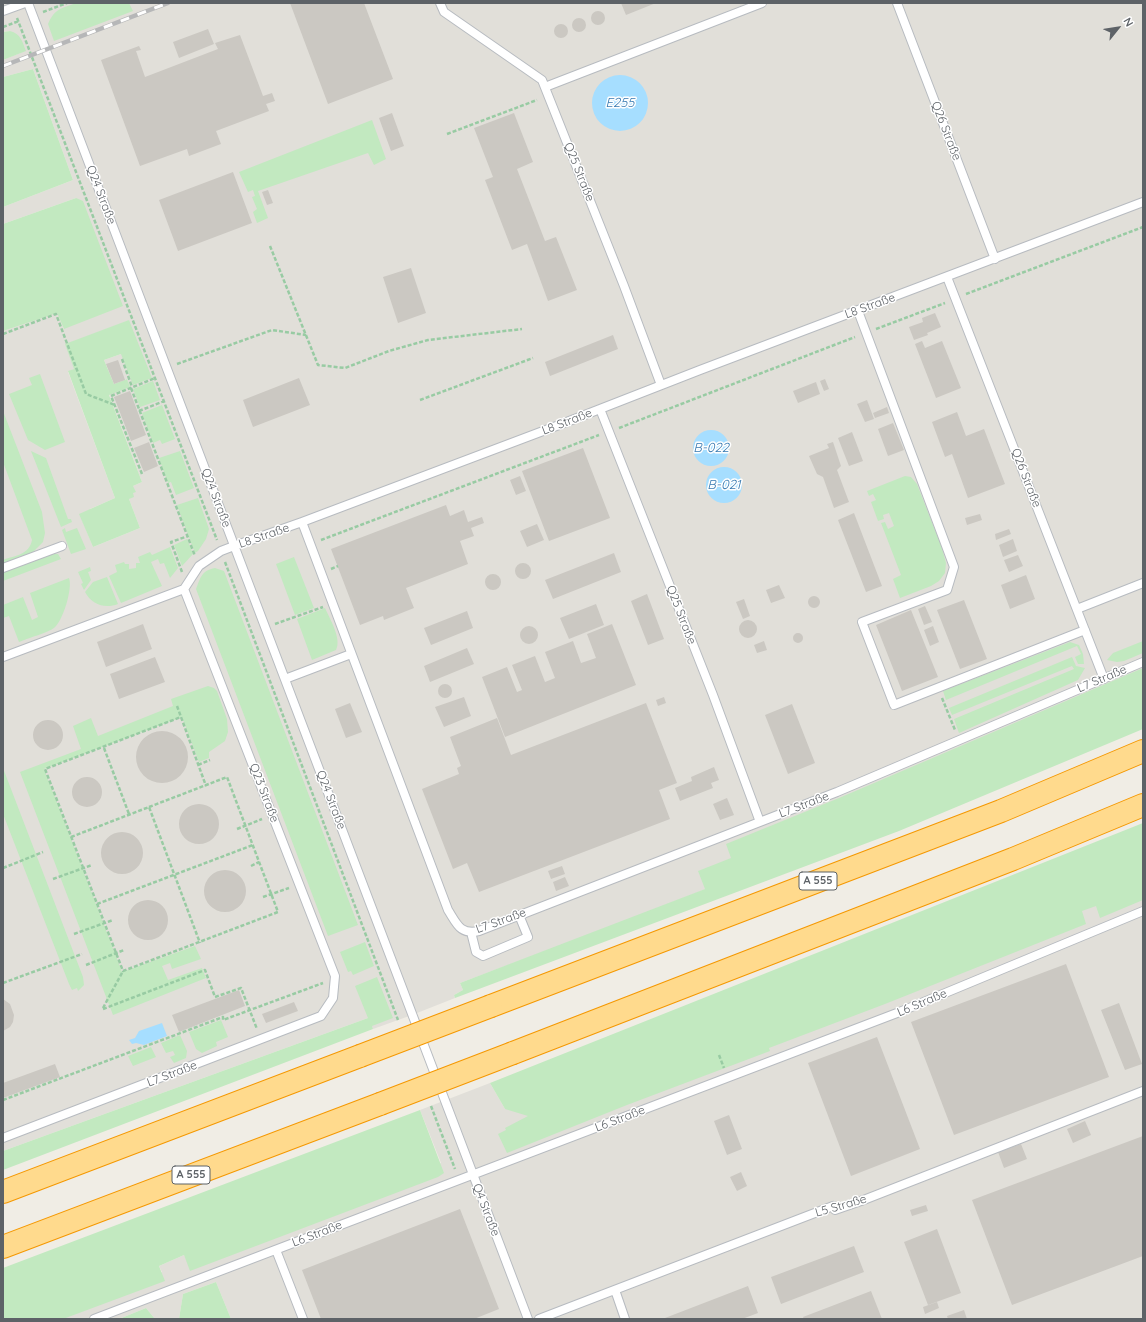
<!DOCTYPE html>
<meta charset="utf-8">
<style>
body{margin:0}
#map{position:relative;width:1146px;height:1322px;overflow:hidden;background:#f0ede5;font-family:Quicksand,sans-serif}
canvas{display:block}
.frame{position:absolute;inset:0;border:4px solid #5d6267;pointer-events:none}
.north{position:absolute;left:1098px;top:8px;width:40px;height:40px;-webkit-text-stroke:3px #fff;paint-order:stroke;rotate:60deg;font-size:11px;font-weight:700;line-height:16px;text-align:center;color:#5d6267}
.north::after{content:'';display:block;margin:auto;width:14px;height:18px;background:#5d6267;clip-path:polygon(50% 0,100% 100%,50% 72%,0 100%)}
</style>
<div id="map">
<canvas width="1146" height="1322"></canvas>
<div class="frame"></div>
<div class="north">N</div>
</div>
<script>
const context = document.querySelector('canvas').getContext('2d');
context.lineJoin = 'round';
function fillPath(path, color) { context.fillStyle = color; context.fill(path, 'evenodd'); }
function stroke(path, color, width, dash) { context.strokeStyle = color; context.lineWidth = width; context.lineCap = dash ? 'butt' : 'round'; context.setLineDash(dash || []); context.stroke(path); }
function drawText(font, color, halo, rows, align = 'center') {
  context.font = font + ' Quicksand,sans-serif'; context.lineWidth = 3; context.setLineDash([]); context.textBaseline = 'middle'; context.strokeStyle = halo; context.fillStyle = color; for (const [text, x, y, turn = 0] of rows) {
    context.save(); context.translate(x, y); context.rotate((+turn || 0) * Math.PI / 180); context.textAlign = isNaN(turn) ? turn : align; if (halo) context.strokeText(text, 0, 0); context.fillText(text, 0, 0); context.restore();
  }
}
fillPath(new Path2D(`
 M3,3H1143V712L896,814L607,928L460,983L463,990L454,995L455,998L412,1015L373,1029L368,1018L3,1151V331L57,312L64,329L76,198L3,224V207L73,180L33,69L3,77V60L25,51L10,31L3,32ZM129,320L121,354L104,360L114,384L127,379L129,387L109,394L142,482L133,486V493L129,499L140,528L93,547L82,520L90,510V509L115,498L68,372L74,369Z
 M1143,851V1319H231L216,1282L183,1294L179,1319H155L146,1308L119,1319H36L162,1272L159,1266L184,1255L188,1263L441,1163L420,1110L490,1083L505,1109Z`), '#e1dfd9');
fillPath(new Path2D(`
 M76,3H129L133,11L54,41L48,24C55,8 61,9 76,3Z
 M10,31C21,34 22,41 26,51L3,60V32Z
 M33,69L73,180L3,207V77Z
 M372,120L386,159L374,165L368,153L258,191L268,218L257,223L253,212L257,209L252,197L255,196L253,190L248,192L239,172Z
 M76,198L83,201L123,306L64,329L57,313L3,331V224Z
 M129,320L152,378L133,385L121,354L104,360L114,384L127,379L130,387L109,395L142,482L133,486L136,492L133,493L134,497L129,499L140,528L93,547L79,514L115,498L68,371L74,369L65,344Z
 M40,374L65,442L45,450L28,440L9,394L32,385L29,378Z
 M153,381L160,400L140,407L133,389Z
 M162,405L175,439L162,444L160,440L153,443L142,413Z
 M3,411L42,512L45,533L43,542L32,553L3,564V560C16,555 29,555 32,540L3,462Z
 M31,451L46,458L68,519H71L72,522L61,527Z
 M180,451L194,488L176,495L171,482L168,483L159,458Z
 M905,476L911,477L917,484L942,548L946,563L945,573L939,581L931,586L900,598L893,579L901,575L881,523L885,522L888,529L894,526L889,513L883,515L884,519L878,521L871,502L876,500L873,494L869,496L867,491Z
 M198,498L209,529L206,539L198,551L195,553L177,505Z
 M65,528L66,532L77,528L86,549L71,554L62,530Z
 M187,539L193,554L182,566L174,545Z
 M170,547L178,568L170,578L164,563L160,564L158,559L151,562L162,586L121,603L109,576L117,572L115,565L124,562L125,564H129V569L136,568V563H140L138,557L150,552L152,555Z
 M54,554H58L61,559L3,581V572Z
 M294,557L314,608L295,615L276,564Z
 M90,567L91,571L88,572L91,580L84,590L81,584L83,583L78,572Z
 M215,568L224,571L358,925L328,936L196,589C201,577 201,571 215,568Z
 M107,577L118,604C105,609 92,605 85,592L93,582Z
 M69,578C73,588 63,621 54,628C49,632 26,639 19,642L9,616L3,618V605L23,597L32,620L38,617L30,593Z
 M325,608C330,619 342,639 336,650L312,660L297,619Z
 M1143,641V653L1124,661L1117,662L1107,660L1113,653Z
 M1070,642L1079,645L1083,654L1084,664H1078L1075,657L1081,654L1077,646L946,700L943,691Z
 M1072,657L1076,666L1085,668L1078,680L959,733L954,719L1074,669L1072,666L952,715L949,708Z
 M1143,668V729L899,831L455,998L454,995L463,990L460,983L705,889L698,871L731,858L726,844L839,798Z
 M208,686L214,688L217,691L227,719L228,732L225,741L209,752V758L199,762L182,717L44,769L122,972L195,946L201,959L172,969L170,963L162,966L168,980L202,968L206,978L113,1015L20,772L81,749L73,726L91,718L98,736L173,706L171,699Z
 M3,768L83,977L84,985L78,991L77,988L72,990L69,984L3,814Z
 M1143,823V900L1100,918L1096,906L1082,911L1086,924L885,1004L769,1048L770,1051L627,1105L507,1153L498,1134L506,1130L505,1128L528,1116L505,1109L490,1083Z
 M365,942L374,966L353,975L351,971L348,972L340,952Z
 M377,977L393,1018L372,1026L373,1029L3,1170V1151L368,1018L355,986Z
 M221,1020L228,1037L216,1042L217,1046L202,1053L196,1049L189,1032Z
 M180,1035L187,1051L186,1058L174,1063L170,1057L175,1055L173,1051L166,1053L161,1043Z
 M151,1047L156,1057L133,1066L128,1056Z
 M420,1110L444,1173L438,1177L190,1271L184,1255L159,1266L165,1281L63,1319H3V1268Z
 M216,1282L231,1319H179L183,1294Z
 M146,1308L155,1319H119Z`), '#c2e9c0');
fillPath(new Path2D(`
 M592 103a28 28 0 1 1 56 0a28 28 0 1 1-56 0Z
 M693 448a18 18 0 1 1 36 0a18 18 0 1 1-36 0Z
 M706 485a18 18 0 1 1 36 0a18 18 0 1 1-36 0Z
 M162,1023L167,1036L144,1045L136,1043L132,1044L129,1040L135,1038L139,1031Z`), '#a6deff');
fillPath(new Path2D(`
 M290,3H364L393,79L328,104Z
 M621,3H656L626,15Z
 M591 18a7 7 0 1 1 14 0a7 7 0 1 1-14 0Z
 M572 25a7 7 0 1 1 14 0a7 7 0 1 1-14 0Z
 M554 31a7 7 0 1 1 14 0a7 7 0 1 1-14 0Z
 M208,29L214,44L179,58L173,42Z
 M240,35L263,96L272,93L275,101L266,104L269,111L216,131L221,144L189,156L187,149L140,166L101,60L139,46L141,50L136,51L145,77L218,49L215,43Z
 M392,113L404,146L391,151L379,118Z
 M514,113L533,162L517,169L545,241L556,237L577,290L548,301L527,244L512,250L485,180L493,177L474,128Z
 M233,172L252,223L178,251L159,200Z
 M268,190L273,203L267,205L262,192Z
 M411,268L426,313L398,323L383,277Z
 M935,313L941,327L927,333L928,335L914,340L909,327L923,322L922,318Z
 M613,335L618,349L550,376L545,362Z
 M922,341L925,348L942,341L961,388L936,398L915,344Z
 M118,360L125,380L114,384L106,364Z
 M299,378L310,405L253,427L243,400Z
 M825,379L829,389L824,391L820,381Z
 M816,382L820,394L798,403L793,391Z
 M130,391L146,435L131,441L114,397Z
 M867,400L874,419L865,422L857,404Z
 M887,407L889,413L875,418L873,413Z
 M957,412L966,436L984,429L1005,484L968,498L952,454L945,457L932,422Z
 M893,423L904,450L888,456L878,429Z
 M852,432L863,461L849,466L838,438Z
 M149,442L158,466L144,472L134,448Z
 M833,442L841,466L837,470L849,502L834,508L823,477L817,474L809,456L829,448L827,444Z
 M583,448L610,518L549,541L522,471Z
 M520,476L526,491L516,495L510,480Z
 M446,505L450,516L464,510L468,522L482,517L484,523L471,528L474,536L460,541L468,564L406,588L414,608L384,620L383,616L360,625L331,549Z
 M854,513L882,586L866,592L838,520Z
 M980,514L982,520L967,525L965,518Z
 M537,524L544,540L527,547L520,531Z
 M1009,529L1011,534L996,540L995,534Z
 M1013,539L1017,551L1003,557L999,545Z
 M614,553L621,572L553,599L545,580Z
 M1018,555L1023,566L1009,572L1004,560Z
 M515 571a8 8 0 1 1 16 0a8 8 0 1 1-16 0Z
 M485 582a8 8 0 1 1 16 0a8 8 0 1 1-16 0Z
 M1026,575L1035,599L1010,609L1001,585Z
 M779,585L785,598L771,603L766,590Z
 M647,594L664,639L648,645L631,601Z
 M808 602a6 6 0 1 1 12 0a6 6 0 1 1-12 0Z
 M744,599L750,616L743,619L736,602Z
 M964,600L987,659L960,669L937,610Z
 M596,604L604,625L569,639L560,618Z
 M925,606L932,622L924,625L918,609Z
 M911,610L938,677L902,691L876,625Z
 M467,611L473,628L431,645L424,628Z
 M739 629a9 9 0 1 1 18 0a9 9 0 1 1-18 0Z
 M143,624L152,649L106,667L97,642Z
 M612,624L636,685L505,737L482,677L507,667L517,692L522,690L512,665L535,656L545,682L555,678L545,652L573,641L581,663L596,658L587,634Z
 M520 635a9 9 0 1 1 18 0a9 9 0 1 1-18 0Z
 M933,626L939,642L930,646L924,630Z
 M793 638a5 5 0 1 1 10 0a5 5 0 1 1-10 0Z
 M764,641L767,650L757,653L754,645Z
 M467,648L474,664L430,682L424,666Z
 M155,657L165,682L119,699L110,674Z
 M438 691a7 7 0 1 1 14 0a7 7 0 1 1-14 0Z
 M464,697L471,716L444,727L435,707Z
 M664,697L666,703L658,706L656,700Z
 M350,703L362,732L346,738L335,709Z
 M646,703L677,783L659,790L670,819L479,892L467,863L453,869L422,789L459,774L457,768L461,766L450,737L497,718L511,755Z
 M792,704L815,763L788,774L765,715Z
 M33 735a15 15 0 1 1 30 0a15 15 0 1 1-30 0Z
 M136 757a26 26 0 1 1 52 0a26 26 0 1 1-52 0Z
 M714,767L719,780L711,783L713,788L680,801L675,788L692,781L691,777Z
 M72 792a15 15 0 1 1 30 0a15 15 0 1 1-30 0Z
 M727,798L734,815L720,820L713,804Z
 M179 824a20 20 0 1 1 40 0a20 20 0 1 1-40 0Z
 M101 853a21 21 0 1 1 42 0a21 21 0 1 1-42 0Z
 M562,866L565,874L551,879L548,871Z
 M204 891a21 21 0 1 1 42 0a21 21 0 1 1-42 0Z
 M565,877L569,886L556,891L553,882Z
 M128 920a20 20 0 1 1 40 0a20 20 0 1 1-40 0Z
 M1066,964L1109,1077L954,1135L911,1022Z
 M239,990L245,1006L179,1032L172,1015Z
 M3,999L10,1004L14,1015L13,1022L10,1027L3,1031Z
 M294,1002L298,1011L266,1023L262,1014Z
 M1119,1003L1142,1064L1125,1070L1101,1010Z
 M877,1037L920,1149L851,1176L808,1063Z
 M55,1064L60,1077L3,1098V1083Z
 M729,1115L742,1149L727,1155L714,1121Z
 M1085,1121L1091,1135L1073,1143L1067,1129Z
 M1143,1136V1256L1012,1305L972,1200Z
 M1021,1144L1027,1159L1004,1168L998,1152Z
 M741,1172L747,1186L737,1191L730,1177Z
 M926,1205L928,1211L912,1216L910,1210Z
 M460,1209L499,1309L474,1319H321L302,1270Z
 M937,1229L961,1293L928,1305L904,1242Z
 M854,1246L864,1272L781,1304L771,1277Z
 M748,1286L758,1313L742,1319H666L665,1318Z
 M871,1291L882,1319H804L803,1317Z
 M937,1302L939,1308L925,1314L923,1307Z
 M964,1310L967,1319H948L947,1316Z`), '#cbc8c2');
const lane = new Path2D(`
 M28,3L528,1319
 M440,3L444,12L542,80L624,286L661,385
 M897,3L995,259
 M3,11L25,3
 M545,87L762,3
 M947,277L1104,679
 M858,311L954,567L947,590L862,622L894,705L1085,630
 M600,409L713,695L760,822
 M302,522L448,910C457,924 460,935 479,931L837,792L1143,662
 M3,568L62,546
 M1077,609L1143,583
 M3,657L184,589L199,566L221,551L234,546L302,522L559,425L700,370L1143,202
 M285,679L351,654
 M471,932L476,952L483,956L528,937L519,915
 M3,1138L321,1016L333,998L335,976L184,589
 M276,1250L303,1319
 M615,1290L625,1319
 M94,1319L897,1013L1143,911
 M539,1319L833,1206L835,1210L861,1201L1143,1091`);
const highway = new Path2D(`
 M491,1006L1001,811L1143,751
 M513,1053L1013,859L1143,805
 M3,1192L360,1056
 M3,1247L380,1104`);
stroke(lane, '#b7bbc0', 10);
stroke(highway, '#f59800', 24);
stroke(new Path2D(`
 M43,12L67,3
 M17,18L217,540
 M3,27L19,21
 M447,134L537,100
 M270,246L318,365L345,368L389,351L428,340L522,329
 M966,294L1143,227
 M876,329L945,303
 M3,334L56,314L86,394L115,405
 M122,359L132,387
 M177,364L272,330L306,335
 M131,388L195,556
 M420,400L533,358
 M139,411L164,401
 M619,428L855,337
 M142,474L111,396L155,378
 M321,540L599,435
 M225,562L398,1020
 M331,569L338,566
 M182,572L171,542L188,536
 M275,624L323,607
 M942,698L955,730
 M177,706L181,717
 M104,748L129,814
 M198,765L210,760
 M149,807L227,777L278,912L123,971L45,769L181,717L206,786
 M237,829L262,819
 M71,837L149,807L200,943
 M251,866L259,862
 M3,868L43,852
 M53,879L92,865
 M263,897L289,888
 M97,904L253,845
 M74,934L113,920
 M86,965L124,950
 M3,983L82,954
 M103,1008L123,971
 M103,1009L205,970L215,997L241,988L257,1029
 M719,1055L724,1068
 M3,1100L223,1017V1020L323,983
 M431,1106L455,1169`), '#98cba3', 2.5, [4, 2]);
stroke(lane, '#fff', 8);
stroke(highway, '#ffda8d', 22);
const rail = new Path2D(`
 M3,66L168,3`);
stroke(rail, '#b6b7b8', 4.5);
stroke(rail, '#fff', 3, [9]);
const highwayBridge = new Path2D(`
 M360,1056L491,1006
 M380,1104L513,1053`);
stroke(highwayBridge, '#f59800', 24, []);
stroke(highwayBridge, '#ffda8d', 22);
for (const [x, y, w] of [
 [818,881,38],
 [191,1175,38]
]) { const box = new Path2D(); box.roundRect(x - w / 2, y - 9, w, 18, 3); context.fillStyle = '#fff'; context.fill(box); stroke(box, '#5d6267', 1); }
drawText('bold 11px', '#5d6267', null, [
 ["A 555",818,881],
 ["A 555",191,1175]
]);
drawText('12px', '#5d6267', '#fff', [
 ["Q26 Straße",946,131,69],
 ["Q25 Straße",579,172,68],
 ["Q24 Straße",101,195,69],
 ["L8 Straße",870,306,-20],
 ["L8 Straße",567,422,-21],
 ["Q26 Straße",1026,478,69],
 ["Q24 Straße",216,498,69],
 ["L8 Straße",264,536,-19],
 ["Q25 Straße",681,615,69],
 ["L7 Straße",1102,679,-23],
 ["Q23 Straße",264,793,69],
 ["Q24 Straße",331,800,69],
 ["L7 Straße",804,805,-21],
 ["L7 Straße",501,921,-20],
 ["L6 Straße",922,1003,-23],
 ["L7 Straße",172,1074,-21],
 ["L6 Straße",620,1119,-21],
 ["L5 Straße",841,1206,-16],
 ["Q4 Straße",486,1210,69],
 ["L6 Straße",317,1234,-21]
]);
drawText('italic 13px', '#377ab1', '#fff', [
 ["E255",620,103],
 ["B-022",711,448],
 ["B-021",724,485]
]);
</script>
